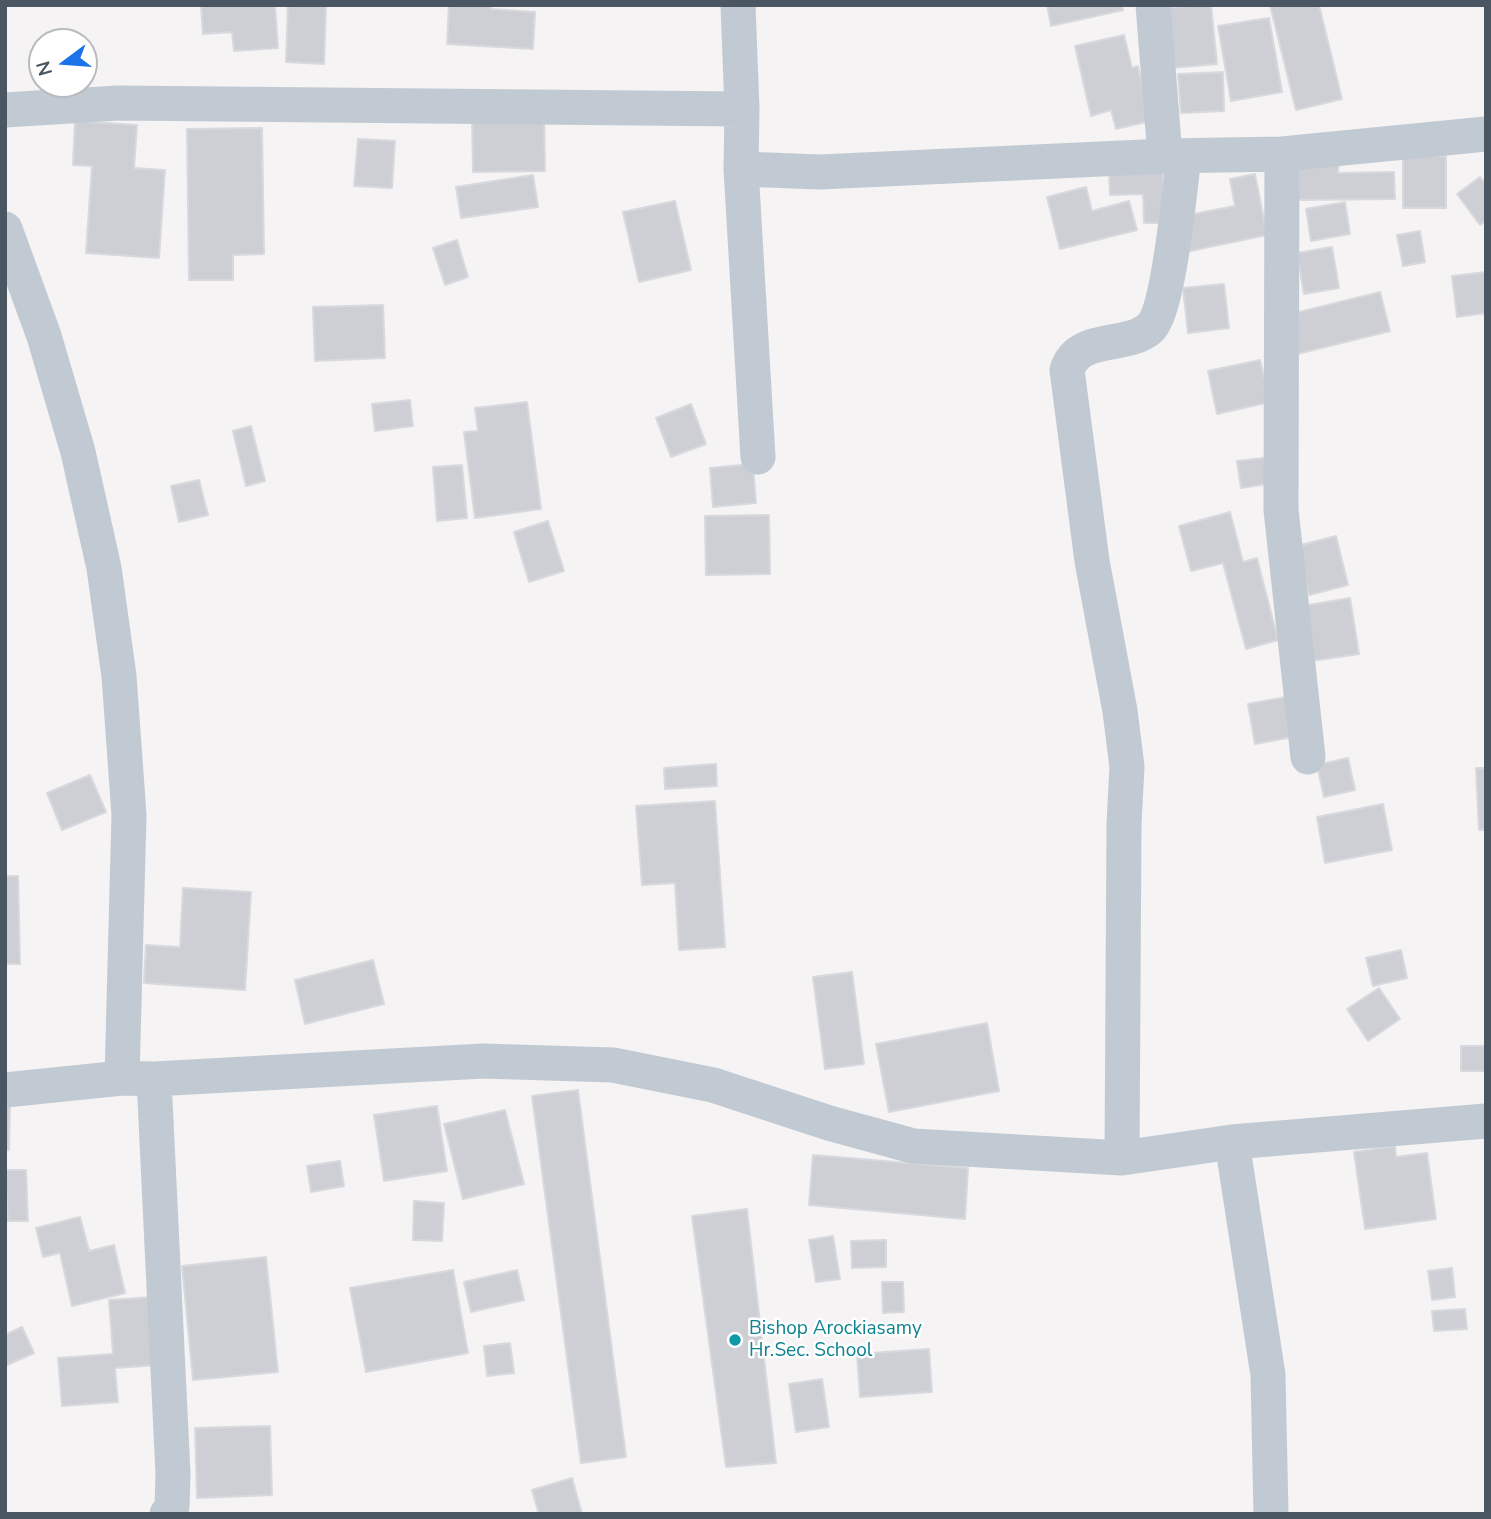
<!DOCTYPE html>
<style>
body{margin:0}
#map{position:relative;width:1491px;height:1519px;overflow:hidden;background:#f5f3f3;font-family:"Nunito Sans",sans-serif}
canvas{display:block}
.frame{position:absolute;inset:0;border:7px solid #4a5661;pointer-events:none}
.north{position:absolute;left:28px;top:28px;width:70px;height:70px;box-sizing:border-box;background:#fff;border:2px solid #b7bbc0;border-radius:50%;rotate:254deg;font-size:19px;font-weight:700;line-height:28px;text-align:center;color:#4a5661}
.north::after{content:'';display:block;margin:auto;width:24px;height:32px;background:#1a73e8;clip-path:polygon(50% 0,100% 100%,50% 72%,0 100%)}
</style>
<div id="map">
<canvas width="1491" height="1519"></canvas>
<div class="frame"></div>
<div class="north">N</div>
</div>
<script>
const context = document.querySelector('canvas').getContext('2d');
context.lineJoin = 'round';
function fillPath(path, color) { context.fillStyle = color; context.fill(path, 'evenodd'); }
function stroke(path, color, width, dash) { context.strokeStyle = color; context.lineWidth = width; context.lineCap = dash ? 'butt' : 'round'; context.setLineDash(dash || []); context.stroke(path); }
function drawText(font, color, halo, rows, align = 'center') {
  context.font = font + ' "Nunito Sans",sans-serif'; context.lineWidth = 5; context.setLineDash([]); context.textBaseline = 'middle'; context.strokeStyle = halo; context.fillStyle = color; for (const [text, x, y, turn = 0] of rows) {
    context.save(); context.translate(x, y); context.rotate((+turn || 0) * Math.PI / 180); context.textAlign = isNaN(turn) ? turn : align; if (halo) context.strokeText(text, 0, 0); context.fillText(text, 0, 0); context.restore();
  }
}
const building = new Path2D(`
 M201,5H275L278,48L234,51L232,32L203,34Z
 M288,5H326L324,64L286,62Z
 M449,5H491V9L535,12L533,49L447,44Z
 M1047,5H1122L1123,10L1051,26Z
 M1197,5H1211L1217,64L1170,68L1164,8Z
 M1270,5H1319L1342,99L1296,110Z
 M1269,18L1282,92L1231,101L1218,26Z
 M1124,35L1132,68L1138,66L1150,121L1116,129L1111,110L1091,116L1075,46Z
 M1223,72L1224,111L1181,113L1178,74Z
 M544,115L545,171L473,172L472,117Z
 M75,121L137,125L134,168L165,170L159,258L86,253L92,166L73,165Z
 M262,128L264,254L233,255V280H189L187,129Z
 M358,139L395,141L392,188L354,186Z
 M1339,156L1338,173L1394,172L1395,199L1294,200V157Z
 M1403,156H1446V208H1403Z
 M1163,167L1164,223H1144L1143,194L1110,195L1109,168Z
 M1255,174L1267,235L1190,251L1183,216L1235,206L1230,179Z
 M533,175L538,207L461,218L456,187Z
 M1480,177L1486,184V221L1480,225L1457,194Z
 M1086,187L1092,211L1129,201L1137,230L1060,249L1047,197Z
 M675,201L691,270L639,282L623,212Z
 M1345,202L1350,234L1311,241L1306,209Z
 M1420,231L1425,262L1403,266L1397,235Z
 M457,240L468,277L445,285L433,248Z
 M1332,247L1339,288L1304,294L1297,253Z
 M1486,272V313L1457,317L1452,276Z
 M1224,284L1229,328L1188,333L1183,288Z
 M1380,292L1390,331L1297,354L1287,315Z
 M383,305L385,358L315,361L313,307Z
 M1260,360L1270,402L1217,414L1208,371Z
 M410,400L413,426L375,431L372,404Z
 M527,402L541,509L475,518L464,432L478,431L475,408Z
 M691,404L706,444L671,457L656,418Z
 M251,426L265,481L246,486L233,431Z
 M1264,458L1268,484L1241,488L1237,461Z
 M753,464L756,503L713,507L710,468Z
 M462,465L467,518L437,521L433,467Z
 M199,480L208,515L179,522L171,486Z
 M1230,512L1243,562L1257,558L1278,640L1246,649L1223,563L1191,571L1179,526Z
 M769,515L770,574L706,575L705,516Z
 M548,521L564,571L529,582L514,532Z
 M1336,536L1348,585L1309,595L1297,546Z
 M1350,598L1359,654L1312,661L1303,606Z
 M1291,696L1298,736L1255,744L1248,704Z
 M1348,758L1355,790L1324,797L1317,765Z
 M716,764L717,786L665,789L664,768Z
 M1476,768H1486V830H1479Z
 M90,775L106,812L62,830L47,793Z
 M715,801L725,947L679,950L675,883L642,885L636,806Z
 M1383,804L1392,850L1325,863L1317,817Z
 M5,876H18L20,964H5Z
 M183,888L251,892L245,990L144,983L146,945L180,947Z
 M1401,950L1407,978L1373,986L1366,958Z
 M373,960L384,1004L305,1024L295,980Z
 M852,972L864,1064L825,1069L813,977Z
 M1379,988L1400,1019L1368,1041L1347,1009Z
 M987,1023L999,1091L889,1112L876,1044Z
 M1461,1046H1486V1071H1461Z
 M578,1090L626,1457L581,1463L532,1096Z
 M5,1102H10L9,1150H5Z
 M437,1106L447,1171L384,1181L374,1115Z
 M505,1110L524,1184L463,1199L444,1124Z
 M1395,1146L1396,1157L1427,1153L1436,1219L1365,1229L1354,1152Z
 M813,1155L968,1168L965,1219L809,1205Z
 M340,1161L344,1186L311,1192L307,1166Z
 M5,1170H26L28,1221H8Z
 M414,1201L444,1203L442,1241L413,1240Z
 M747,1209L776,1463L726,1467L692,1216Z
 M80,1217L89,1251L114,1245L125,1293L72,1306L60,1253L43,1257L36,1228Z
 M833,1236L840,1279L816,1282L809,1240Z
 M886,1240V1267L852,1268L851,1241Z
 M266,1257L278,1372L193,1380L182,1266Z
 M1452,1268L1455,1297L1432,1300L1428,1271Z
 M453,1270L468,1353L366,1372L350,1288Z
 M517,1270L524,1300L471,1312L464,1282Z
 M882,1282H903L904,1312L883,1313Z
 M154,1297L159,1365L115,1368L118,1402L62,1406L58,1358L113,1354L109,1300Z
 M1465,1309L1467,1329L1434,1331L1432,1311Z
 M22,1327L34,1353L5,1366V1335Z
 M510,1343L514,1373L487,1376L484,1346Z
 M929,1349L932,1392L860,1397L857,1354Z
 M822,1379L829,1427L796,1432L789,1384Z
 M270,1426L272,1495L197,1498L195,1428Z
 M572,1478L582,1514H539L532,1490Z`);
fillPath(building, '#cdcfd5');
stroke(building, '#d7d9de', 2);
stroke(new Path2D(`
 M738,5L742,109L741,169L758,457
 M1153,5L1165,156
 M5,110L118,103L742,109
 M1282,154L1281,510L1308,757
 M741,169L820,172L1165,156L1282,154L1486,134
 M5,229L44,336L78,452L104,568L119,676L129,815L122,1078
 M154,1079L173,1474L172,1507L167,1514
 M5,1090L122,1078L154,1079L483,1061L613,1065L713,1085L829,1123L913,1146L1122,1158L1232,1142L1486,1121
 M1232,1142L1268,1375L1271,1514
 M1122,1158L1124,824L1127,767L1120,711L1092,561L1067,370C1078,334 1125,349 1149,329C1169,313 1180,186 1184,156`), '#c1cad2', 35);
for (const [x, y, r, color] of [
 [735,1340,7,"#0f9aa8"]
]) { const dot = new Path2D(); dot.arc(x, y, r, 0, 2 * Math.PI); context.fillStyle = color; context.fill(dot); stroke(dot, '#fff', 2.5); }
drawText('19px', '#0d838f', '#fff', [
 ["Bishop Arockiasamy",749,1329],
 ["Hr.Sec. School",749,1351]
], 'left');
</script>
